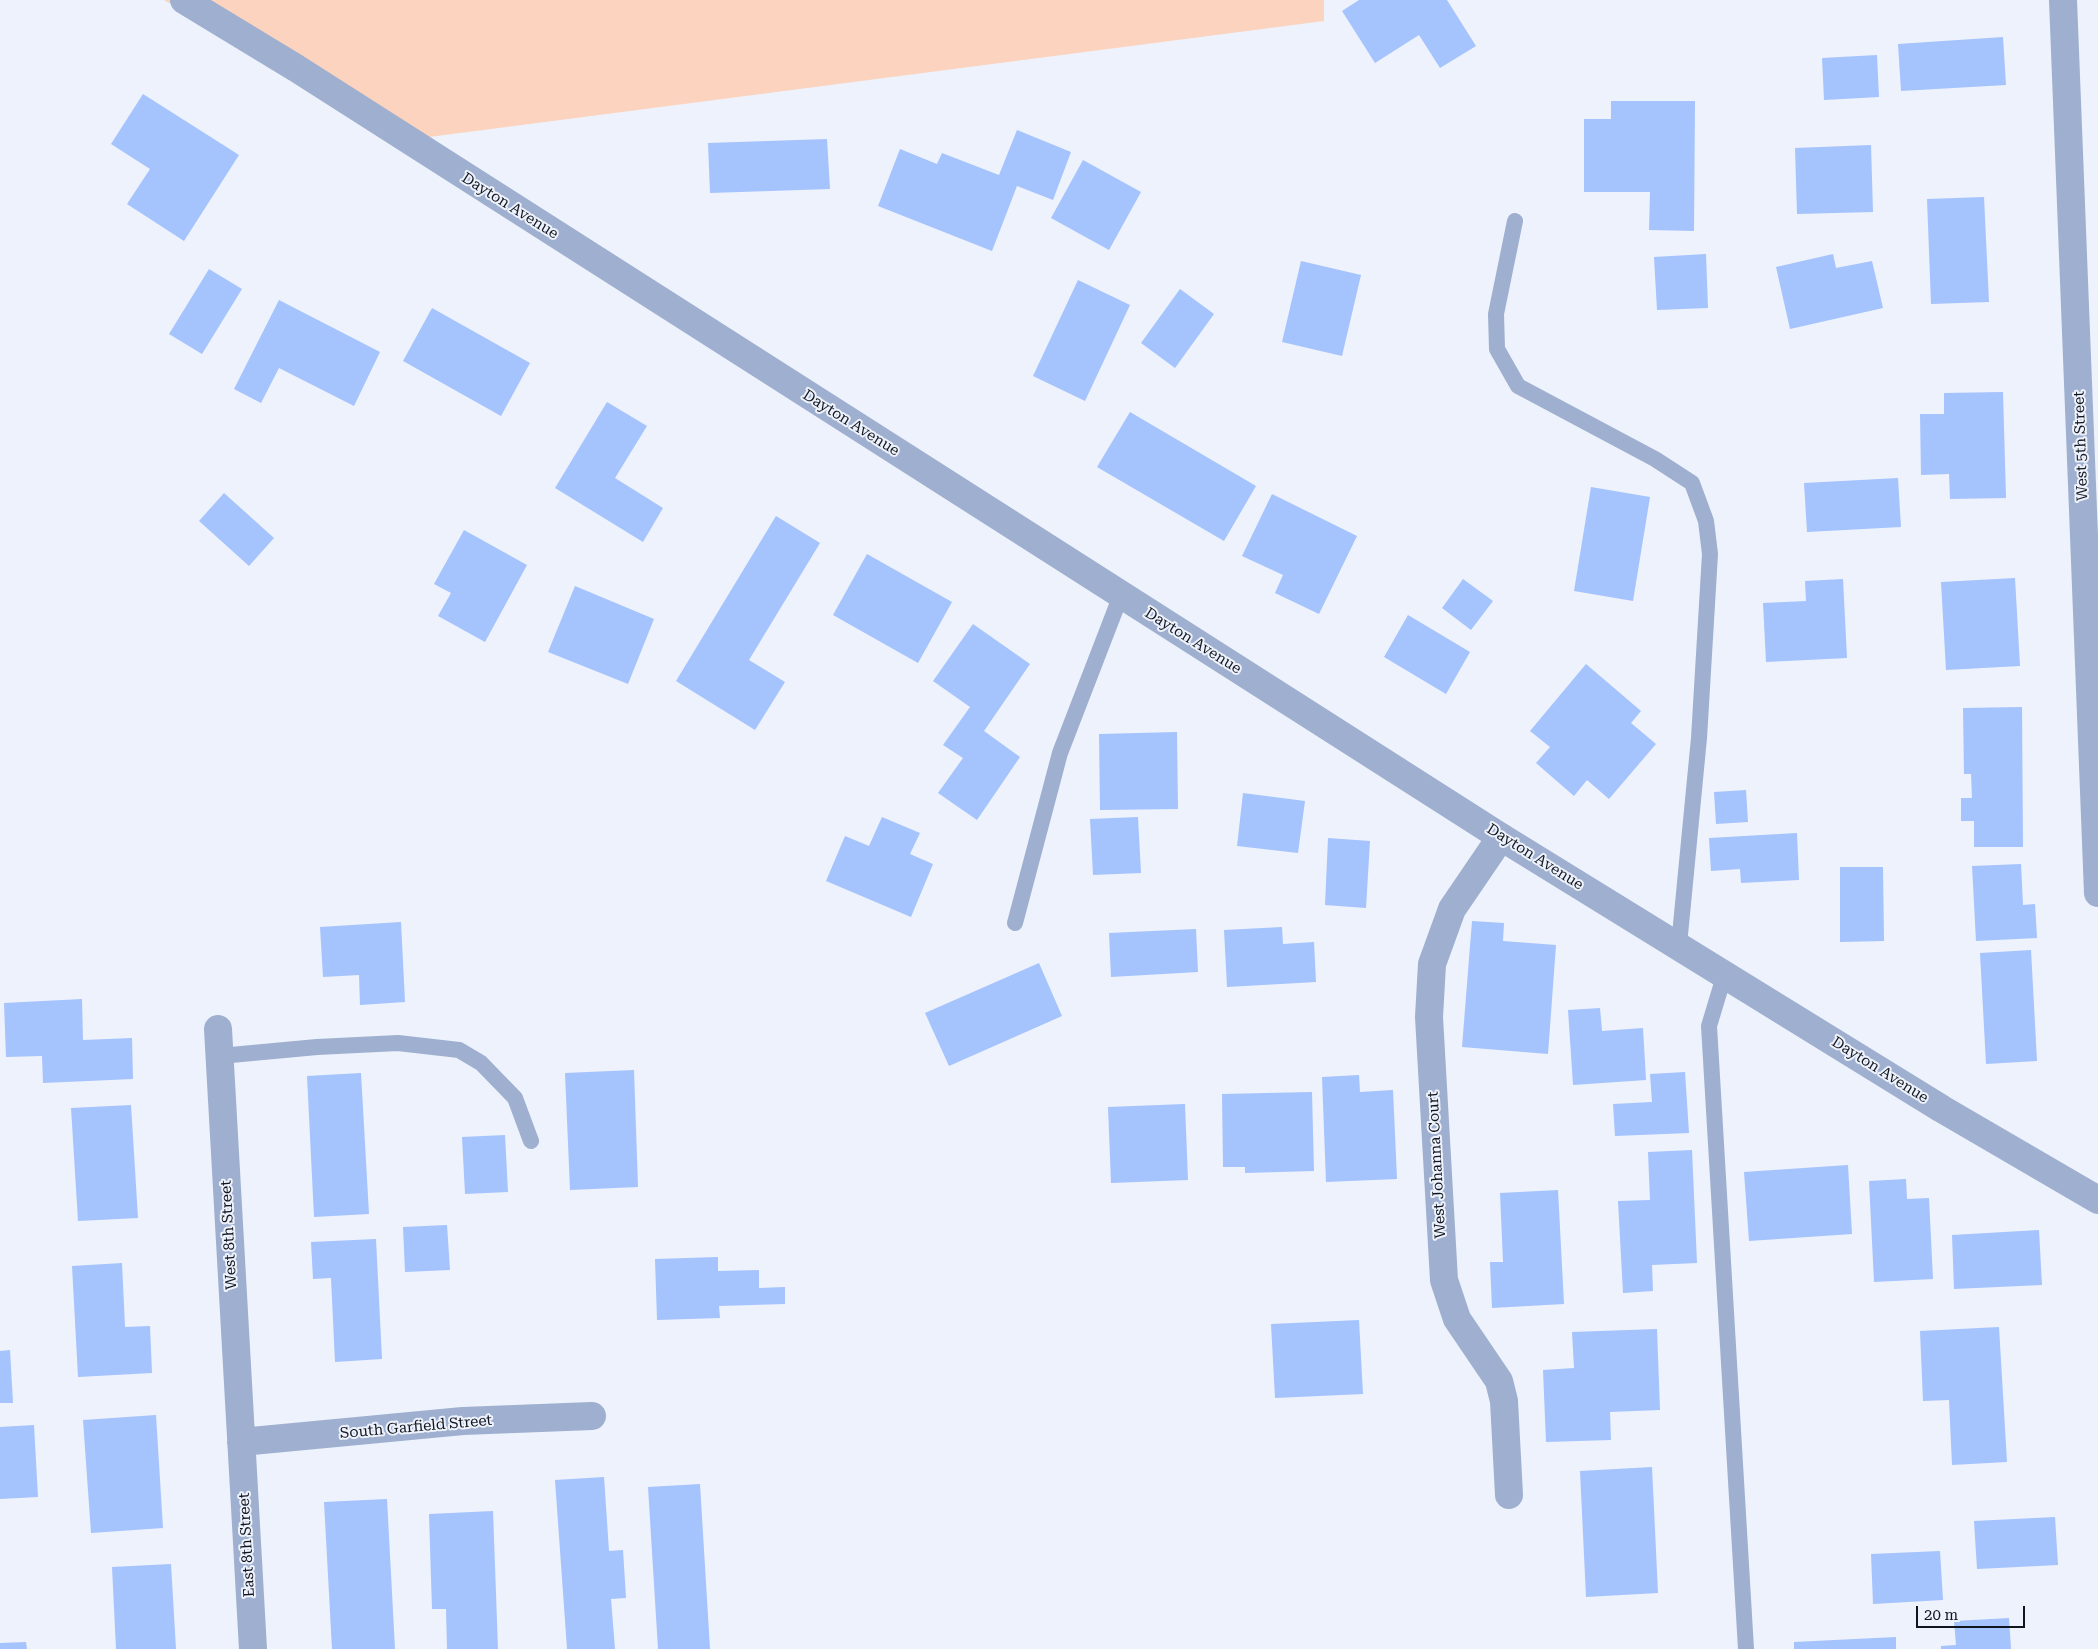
<!DOCTYPE html>
<style>
body{margin:0}
#map{position:relative;width:2098px;height:1649px;overflow:hidden;background:#edf2fc;font-family:"Roboto Serif",serif}
canvas{display:block}
.scale{position:absolute;left:1916px;top:1606px;width:109px;height:22px;box-sizing:border-box;border:2px solid #11151d;border-top:0;padding-left:6px;font-size:15px;line-height:18px;white-space:nowrap;color:#11151d;-webkit-text-stroke:4px #edf2fc;paint-order:stroke}
</style>
<div id="map">
<canvas width="2098" height="1649"></canvas>
<div class="scale">20 m</div>
</div>
<script>
const context = document.querySelector('canvas').getContext('2d');
context.lineJoin = 'round';
function fillPath(path, color) { context.fillStyle = color; context.fill(path, 'evenodd'); }
function stroke(path, color, width, dash) { context.strokeStyle = color; context.lineWidth = width; context.lineCap = dash ? 'butt' : 'round'; context.setLineDash(dash || []); context.stroke(path); }
function drawText(font, color, halo, rows, align = 'center') {
  context.font = font + ' "Roboto Serif",serif'; context.lineWidth = 4; context.setLineDash([]); context.textBaseline = 'middle'; context.strokeStyle = halo; context.fillStyle = color; for (const [text, x, y, turn = 0] of rows) {
    context.save(); context.translate(x, y); context.rotate((+turn || 0) * Math.PI / 180); context.textAlign = isNaN(turn) ? turn : align; if (halo) context.strokeText(text, 0, 0); context.fillText(text, 0, 0); context.restore();
  }
}
fillPath(new Path2D(`
 M164,0H1324V21L406,140Z`), '#fcd3be');
fillPath(new Path2D(`
 M1359,0H1447L1476,46L1440,68L1419,35L1375,63L1342,11Z
 M2003,37L2006,85L1901,91L1898,44Z
 M1877,55L1879,97L1824,100L1822,58Z
 M143,94L239,155L184,241L127,204L150,169L111,144Z
 M1611,101H1695L1694,231L1649,230L1650,192H1584V119H1611Z
 M1017,130L1071,152L1053,200L1017,186L992,251L878,206L900,149L937,164L942,153L999,175Z
 M827,139L830,189L710,193L708,143Z
 M1871,145L1873,212L1797,214L1795,148Z
 M1083,160L1141,192L1109,250L1051,218Z
 M1984,197L1989,302L1931,304L1927,199Z
 M1706,254L1708,308L1657,310L1654,257Z
 M1833,254L1836,268L1872,261L1883,308L1790,329L1776,267Z
 M1301,261L1361,275L1342,356L1282,342Z
 M209,269L242,289L202,354L169,334Z
 M1078,280L1130,305L1085,401L1033,376Z
 M1180,289L1214,314L1175,368L1141,343Z
 M279,300L380,352L354,406L279,368L261,403L234,389Z
 M432,308L530,363L501,416L403,361Z
 M2003,392L2006,498L1950,499L1949,474L1921,475L1920,414H1944V393Z
 M607,402L647,426L615,478L663,508L643,542L555,488Z
 M1130,412L1256,486L1224,541L1097,467Z
 M1898,478L1901,527L1807,532L1804,483Z
 M1591,487L1650,497L1633,601L1574,591Z
 M224,493L274,538L249,566L199,521Z
 M1272,494L1357,536L1319,614L1275,593L1283,575L1242,556Z
 M776,516L820,543L749,660L785,682L755,730L676,681Z
 M464,530L527,565L485,642L438,616L451,593L434,584Z
 M867,554L952,602L918,663L833,615Z
 M2015,578L2020,666L1946,670L1941,582Z
 M1463,579L1493,601L1471,630L1442,608Z
 M1843,579L1847,658L1766,662L1763,603L1806,601L1805,581Z
 M575,586L654,619L628,684L548,652Z
 M1408,615L1470,652L1446,694L1384,657Z
 M973,624L1030,664L984,731L1020,757L977,820L938,793L963,758L943,745L970,707L933,681Z
 M1586,664L1641,711L1631,723L1656,744L1609,799L1587,780L1574,796L1536,763L1550,747L1530,731Z
 M2022,707L2023,847H1974V821H1961V798H1972L1971,774H1964L1963,708Z
 M1177,732L1178,809L1100,810L1099,734Z
 M1746,790L1748,822L1716,824L1714,792Z
 M1243,793L1305,801L1298,853L1237,846Z
 M882,817L920,833L910,854L933,864L911,917L826,881L845,836L869,846Z
 M1138,817L1141,873L1093,875L1090,819Z
 M1797,833L1799,880L1741,883L1740,869L1711,871L1709,838Z
 M1328,838L1370,841L1366,908L1325,905Z
 M2021,864L2023,905L2035,904L2037,938L1976,941L1972,866Z
 M1840,867H1883L1884,941L1840,942Z
 M1472,921L1504,923L1503,941L1556,945L1548,1054L1462,1047Z
 M401,922L405,1002L360,1005L359,975L323,977L320,927Z
 M1282,927L1283,944L1314,942L1316,982L1227,987L1224,930Z
 M1196,929L1198,972L1111,977L1109,933Z
 M2031,950L2037,1061L1986,1064L1980,953Z
 M1039,963L1062,1016L949,1066L925,1013Z
 M82,999L83,1040L132,1038L133,1079L43,1083L42,1056L6,1057L4,1003Z
 M1600,1008L1602,1031L1643,1028L1646,1080L1573,1085L1568,1010Z
 M634,1070L638,1187L570,1190L565,1073Z
 M1685,1072L1689,1133L1615,1136L1613,1104L1652,1102L1650,1074Z
 M361,1073L369,1214L314,1217L307,1076Z
 M1359,1075L1360,1092L1393,1090L1397,1179L1326,1182L1322,1077Z
 M1312,1092L1314,1171L1245,1173V1167H1223L1222,1094Z
 M1185,1104L1188,1180L1111,1183L1108,1107Z
 M131,1105L138,1218L78,1221L71,1108Z
 M505,1135L508,1192L465,1194L462,1137Z
 M1692,1150L1697,1263L1652,1265L1653,1291L1623,1293L1618,1201L1650,1200L1648,1152Z
 M1848,1165L1852,1234L1749,1241L1744,1172Z
 M1906,1179L1907,1199L1929,1198L1933,1279L1874,1282L1869,1181Z
 M1558,1190L1564,1304L1492,1308L1490,1262H1503L1500,1193Z
 M447,1225L450,1270L405,1272L403,1227Z
 M2039,1230L2042,1285L1954,1289L1952,1235Z
 M376,1239L382,1359L335,1362L331,1278L313,1279L311,1242Z
 M718,1257V1271L759,1270V1288L785,1287V1304L719,1306L720,1318L657,1320L655,1259Z
 M122,1263L125,1327L150,1326L152,1373L78,1377L72,1266Z
 M1359,1320L1363,1394L1275,1398L1271,1324Z
 M1999,1327L2007,1462L1952,1465L1949,1400L1923,1401L1920,1331Z
 M1657,1329L1660,1410L1610,1412L1611,1440L1546,1442L1543,1370L1574,1368L1572,1332Z
 M10,1350L13,1403H0V1351Z
 M156,1415L163,1528L91,1533L83,1420Z
 M34,1425L38,1497L0,1499V1427Z
 M1652,1467L1658,1593L1586,1597L1580,1471Z
 M604,1477L609,1551L623,1550L626,1598L611,1599L615,1649H567L555,1480Z
 M700,1484L710,1649H658L648,1487Z
 M387,1499L395,1649H332L324,1502Z
 M493,1511L498,1649H447L446,1609H432L429,1514Z
 M2055,1517L2058,1565L1977,1569L1974,1521Z
 M1940,1551L1943,1600L1873,1604L1871,1554Z
 M171,1564L176,1649H116L112,1567Z
 M2009,1618L2011,1649H1941V1646L1956,1645L1954,1621Z
 M1896,1637V1649H1794V1642Z
 M26,1642L27,1649H0V1643Z`), '#a5c3fd');
stroke(new Path2D(`
 M1515,221L1496,314L1497,349L1518,386L1655,459L1692,483L1706,521L1710,554L1699,738L1679,945
 M1015,923L1060,753L1121,595
 M1725,973L1709,1026L1746,1649
 M220,1056L317,1047L398,1043L459,1050L481,1063L515,1098L531,1141`), '#9eafcf', 16);
stroke(new Path2D(`
 M2063,0L2098,893
 M1501,837L1452,909L1432,964L1429,1017L1444,1280L1457,1319L1499,1381L1504,1401L1509,1495
 M218,1029L253,1649
 M241,1442L463,1421L592,1416`), '#9eafcf', 28);
stroke(new Path2D(`
 M184,0L296,68L1501,837L1942,1109L2098,1200`), '#9eafcf', 28);
drawText('15px', '#11151d', '#edf2fc', [
 ["Dayton Avenue",510,206,32],
 ["Dayton Avenue",851,423,32],
 ["West 5th Street",2081,446,-92],
 ["Dayton Avenue",1193,641,32],
 ["Dayton Avenue",1535,857,32],
 ["Dayton Avenue",1880,1070,32],
 ["West Johanna Court",1437,1165,-93],
 ["West 8th Street",229,1235,-93],
 ["South Garfield Street",416,1427,-5],
 ["East 8th Street",247,1545,-93]
]);
</script>
